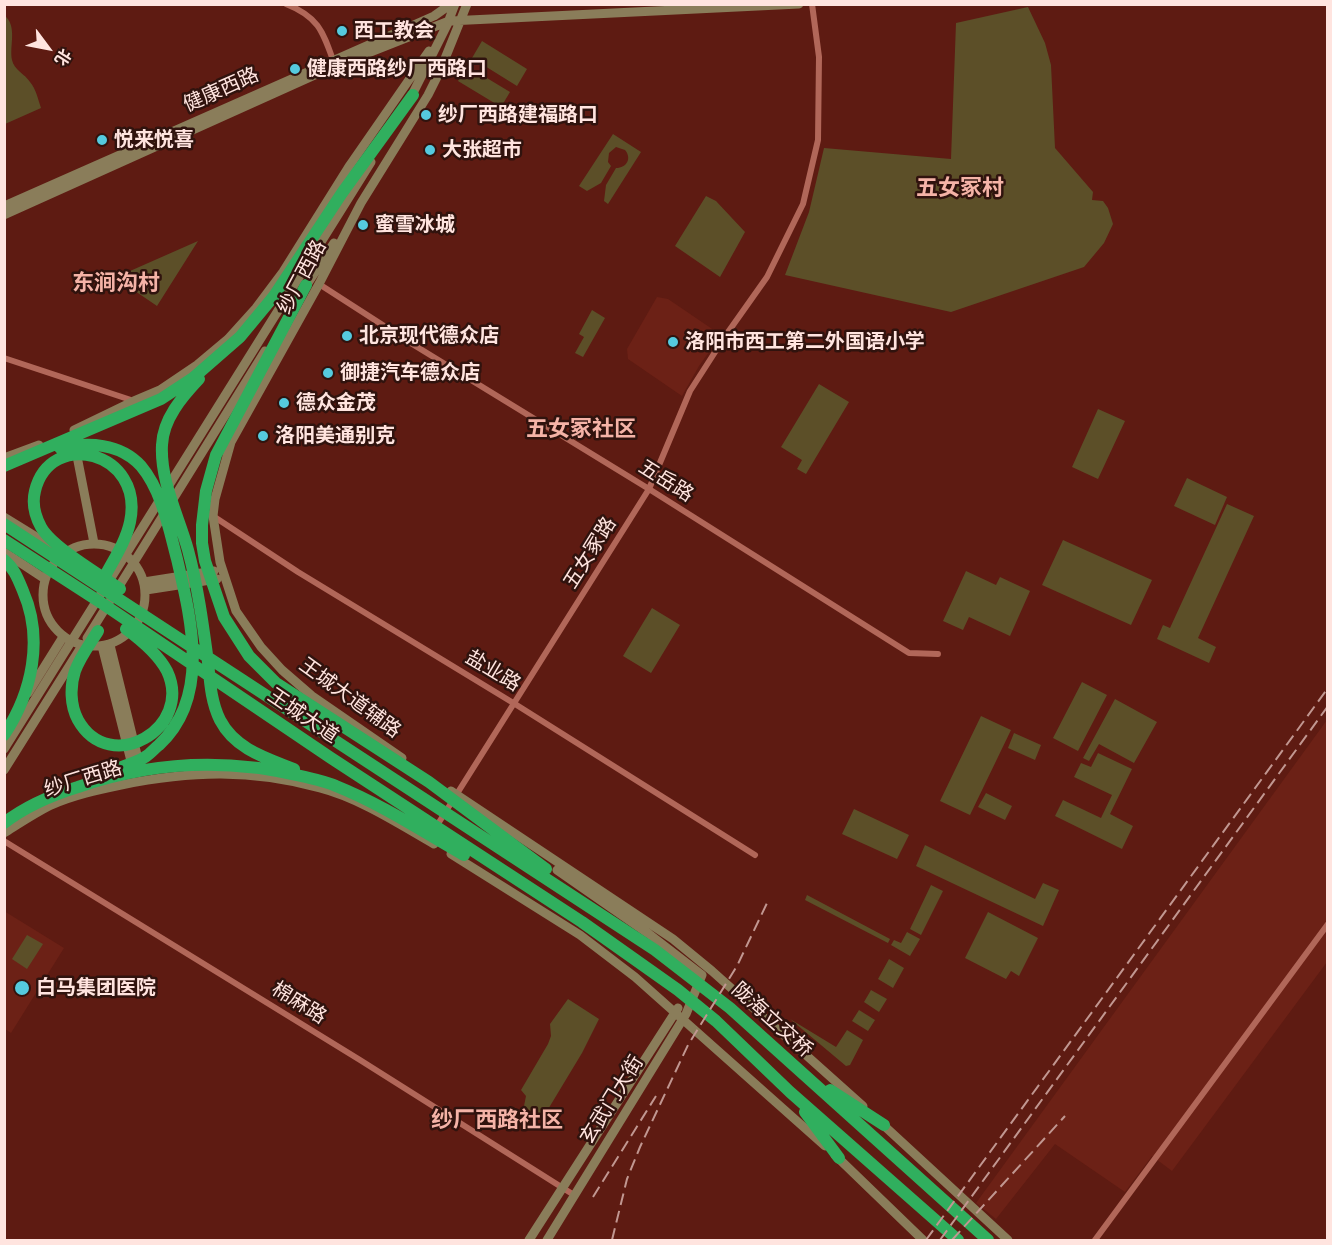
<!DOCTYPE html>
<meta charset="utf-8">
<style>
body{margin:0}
#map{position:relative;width:1332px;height:1245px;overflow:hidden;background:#5e1b12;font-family:Inter,"Noto Sans SC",sans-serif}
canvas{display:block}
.frame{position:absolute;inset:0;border:6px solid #ffe4df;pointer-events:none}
.north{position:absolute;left:18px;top:18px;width:60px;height:60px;-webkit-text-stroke:4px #30130e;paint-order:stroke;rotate:122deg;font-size:16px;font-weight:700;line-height:24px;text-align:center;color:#ffe4df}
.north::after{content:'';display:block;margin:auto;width:21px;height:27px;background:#ffe4df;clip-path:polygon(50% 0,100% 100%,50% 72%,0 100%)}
</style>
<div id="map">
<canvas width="1332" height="1245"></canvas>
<div class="frame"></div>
<div class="north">北</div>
</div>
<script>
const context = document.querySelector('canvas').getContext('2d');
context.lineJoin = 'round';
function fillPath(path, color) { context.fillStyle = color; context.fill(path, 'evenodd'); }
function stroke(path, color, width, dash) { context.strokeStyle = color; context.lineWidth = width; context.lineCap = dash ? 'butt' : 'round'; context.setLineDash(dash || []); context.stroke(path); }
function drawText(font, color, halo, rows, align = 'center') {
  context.font = font + ' Inter,"Noto Sans SC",sans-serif'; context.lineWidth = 5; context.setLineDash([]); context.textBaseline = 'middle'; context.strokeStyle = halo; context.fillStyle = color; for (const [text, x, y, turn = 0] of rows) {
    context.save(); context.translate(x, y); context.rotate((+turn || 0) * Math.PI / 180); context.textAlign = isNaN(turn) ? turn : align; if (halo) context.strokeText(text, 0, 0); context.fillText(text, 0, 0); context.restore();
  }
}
fillPath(new Path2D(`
 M657,297L668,299L721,335L699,366L682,396L628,359L627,349Z
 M1327,720V962L1172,1171L1152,1156L1125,1192L1055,1144L996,1219L976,1203Z
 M4,911L64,948L11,1033L5,1029Z`), '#6c2116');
fillPath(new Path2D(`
 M1028,7L1045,43L1051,65L1055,148L1093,192L1092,200L1103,201L1108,208L1113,224L1104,243L1084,267L951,312L785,275L809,212L824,148L951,159L956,23Z
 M4,15C18,26 9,46 12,60C14,70 25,74 30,82C36,89 38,99 41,108L5,124Z
 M482,41L527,69L517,86L472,58Z
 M467,66L510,92L501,107L458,81Z
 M613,134L641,152L608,204L604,201L606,185L616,168C627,168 632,158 625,150L616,147L609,153L608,162L611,166L601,183L587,191L579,186Z
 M706,196L716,201L745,232L720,277L675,246Z
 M198,241L157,306L135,291L130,271Z
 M592,310L605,318L583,357L575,353L584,337L579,334Z
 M819,384L849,402L806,474L797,469L802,460L781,447Z
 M1098,409L1125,421L1098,479L1072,467Z
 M1187,478L1227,497L1215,525L1174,506Z
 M1227,504L1254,516L1198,638L1216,647L1209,663L1157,639L1163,625L1170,628Z
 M1063,540L1152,580L1131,625L1042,585Z
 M966,571L996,585L1000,577L1030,591L1010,636L969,617L963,630L943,621Z
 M652,608L680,625L651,673L623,656Z
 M1082,682L1107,695L1078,751L1053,738Z
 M1115,699L1157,722L1134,763L1099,744L1089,761L1083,758Z
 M981,716L1011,730L970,815L940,801Z
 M1014,733L1041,745L1035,760L1008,748Z
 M1098,753L1132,769L1110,814L1133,826L1122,849L1055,816L1063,800L1101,818L1112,795L1074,777L1081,763L1091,767Z
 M986,793L1012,806L1005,820L978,807Z
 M854,809L909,835L897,859L842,834Z
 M925,845L1035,899L1043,883L1059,890L1043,926L916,866Z
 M931,885L943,891L921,935L910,929Z
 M807,895L890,939L888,943L805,900Z
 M988,912L1038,938L1019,976L1011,971L1006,979L965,958Z
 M907,932L920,939L910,956L891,945L894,940L901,943Z
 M27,935L43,944L27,969L12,959Z
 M889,959L904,968L893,988L878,979Z
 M871,990L887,999L879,1012L864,1002Z
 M568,999L599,1019L582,1053L544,1116L538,1117L524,1106L526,1096L521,1090L548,1044L551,1036L550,1024Z
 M859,1010L875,1020L868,1031L852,1021Z
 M790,1019L836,1047L847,1030L863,1040L850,1065L846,1066Z`), '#5c4f28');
stroke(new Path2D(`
 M286,4C319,17 323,32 334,63
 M319,284L409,342L649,489L909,653L938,654
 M4,358L134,401
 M213,516L298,572L515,704L755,855
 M436,827L649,489L690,391L726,335L767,277L803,204L818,140L819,57L812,4
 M4,841L360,1060L574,1195
 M1095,1240L1328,924`), '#b16759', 6);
stroke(new Path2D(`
 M447,25L455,4
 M410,99L449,21
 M4,206L434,16L451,4
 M4,215L335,66L449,21L799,4
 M304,289L334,243
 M74,430L134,401L160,390L197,365L228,339L256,308L283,272L350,165L429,51
 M76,451L94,543
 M4,458L39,445
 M4,517L56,549
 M43 595a51 51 0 1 1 102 0a51 51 0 1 1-102 0Z
 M4,552L45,579
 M144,582L214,571
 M146,590L217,579
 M87,638L265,351
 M110,645L140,767
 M102,646L133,769
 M28,693L63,637
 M4,749L371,162
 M402,758L312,696L282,670L261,647L236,611L220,562L213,516L215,499L231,442L319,284L361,203L428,95L440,71L467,4
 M4,770L80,649
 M451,791L673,939L712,971L863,1106
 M4,833C20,823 35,813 51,805C74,795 97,790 121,785C191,771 251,769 320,788C359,798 399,824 434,844
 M451,854L580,935L635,977L825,1146
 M880,1122L1008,1240
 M835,1155L923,1240
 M529,1240L678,1008
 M547,1240L686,1014L702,975L649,934L557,870`), '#8a7d5a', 9);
stroke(new Path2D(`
 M306,285L216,455L206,491L202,525V543L205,561L224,617L249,656L276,683L429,782L546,869
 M199,379C182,397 163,419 162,445C160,481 179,517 188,550C198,587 203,625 208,662C210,682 211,702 220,720C235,749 266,758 294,769
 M60,448C88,442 120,443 141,466C162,491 169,529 177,559C191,619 211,697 159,745C155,748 150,754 145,757C136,763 122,766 112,771
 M4,466L161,399L193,378L240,337L274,296L342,193L413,95
 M4,524L655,950L730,1008L988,1240
 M4,540L103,604L331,758L582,922L678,990L716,1021L790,1092L958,1240
 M4,560C14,568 18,579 23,591C44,639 32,693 4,735
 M105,576C114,559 126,541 130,522C145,451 50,428 35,491C32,503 35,516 41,527C52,547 99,574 120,589
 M98,631C90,644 80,657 75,671C70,686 70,705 78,720C110,777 194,728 167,671C158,654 141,640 126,629
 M4,823C26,806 52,795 78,787C150,762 226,758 301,776C313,779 325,781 336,786C381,804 422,831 464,855
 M830,1090L884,1125
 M805,1112L839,1158`), '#30af5e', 12);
stroke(new Path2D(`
 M593,1197L656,1096
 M612,1240L627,1179L640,1147L688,1045L737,966L768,901
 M926,1240L1328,688
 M940,1240L1328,706
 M952,1240L1065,1116`), '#c19791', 2, [12, 6]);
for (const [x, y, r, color] of [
 [342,31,6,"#55cade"],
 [295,69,6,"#55cade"],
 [426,115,6,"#55cade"],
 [102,140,6,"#55cade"],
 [430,150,6,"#55cade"],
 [363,225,6,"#55cade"],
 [347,336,6,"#55cade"],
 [673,342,6,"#55cade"],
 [328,373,6,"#55cade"],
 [284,403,6,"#55cade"],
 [263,436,6,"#55cade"],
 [22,988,8,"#55cade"]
]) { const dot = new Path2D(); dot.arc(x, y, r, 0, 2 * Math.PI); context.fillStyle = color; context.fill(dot); stroke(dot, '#30130e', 2); }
drawText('bold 20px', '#ffe4df', '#30130e', [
 ["西工教会",354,31],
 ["健康西路纱厂西路口",307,69],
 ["纱厂西路建福路口",438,115],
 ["悦来悦喜",114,140],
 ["大张超市",442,150],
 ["蜜雪冰城",375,225],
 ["北京现代德众店",359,336],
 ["洛阳市西工第二外国语小学",685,342],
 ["御捷汽车德众店",340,373],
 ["德众金茂",296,403],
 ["洛阳美通别克",275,436],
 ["白马集团医院",36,988]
], 'left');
drawText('20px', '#ffe4df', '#30130e', [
 ["健康西路",221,90,-24],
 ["纱厂西路",302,277,-62],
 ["五岳路",666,481,32],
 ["五女冢路",590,553,-58],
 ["盐业路",493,671,31],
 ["王城大道辅路",350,698,36],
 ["王城大道",303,716,34],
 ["纱厂西路",83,779,-17],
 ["棉麻路",299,1003,32],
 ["陇海立交桥",772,1020,42],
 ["玄武门大街",612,1100,-58]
]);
drawText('bold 22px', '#f5b3a7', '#30130e', [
 ["五女冢村",960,188],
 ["东涧沟村",116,283],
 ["五女冢社区",581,429],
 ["纱厂西路社区",497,1120]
]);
</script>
